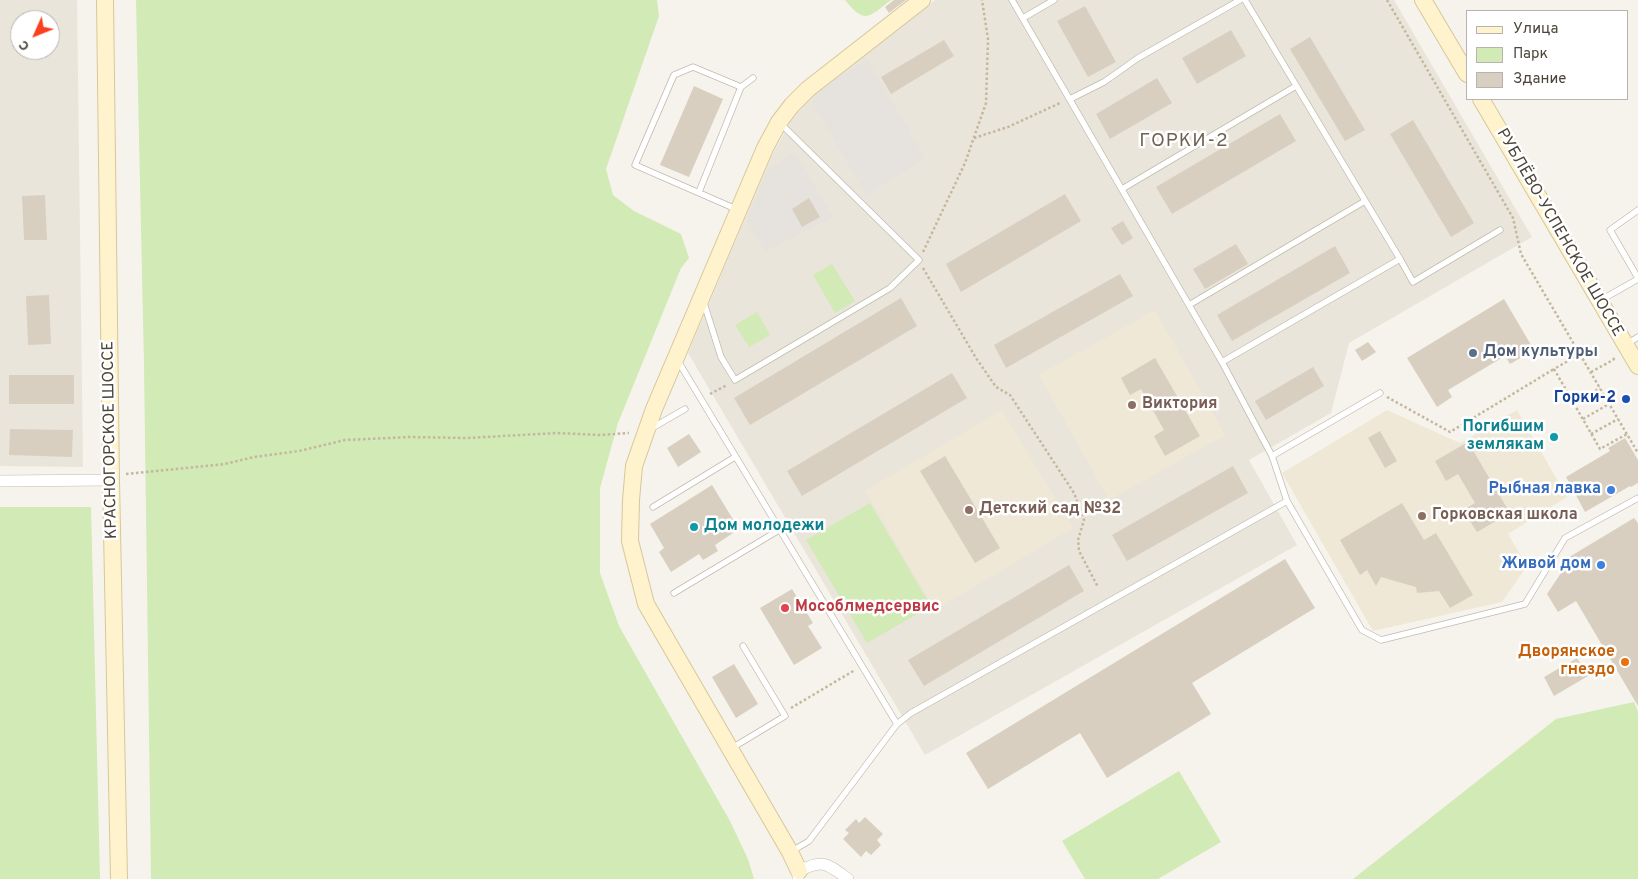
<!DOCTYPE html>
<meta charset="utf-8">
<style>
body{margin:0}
#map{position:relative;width:1638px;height:879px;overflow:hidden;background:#f6f3ec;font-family:Overpass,sans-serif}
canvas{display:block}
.legend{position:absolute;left:1466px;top:10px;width:162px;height:90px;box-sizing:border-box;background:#fff;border:1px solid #b7b4b0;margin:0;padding:6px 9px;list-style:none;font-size:15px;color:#4b4439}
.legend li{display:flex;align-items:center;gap:10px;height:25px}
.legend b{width:25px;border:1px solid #b7b4b0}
.north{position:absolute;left:10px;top:10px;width:50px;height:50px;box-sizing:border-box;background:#fff;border:1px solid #b7b4b0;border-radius:50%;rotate:226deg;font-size:14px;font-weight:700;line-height:20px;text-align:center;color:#4b4439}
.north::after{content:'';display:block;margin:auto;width:18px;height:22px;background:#fc3f1d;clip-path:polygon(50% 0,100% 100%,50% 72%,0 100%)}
</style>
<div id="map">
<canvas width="1638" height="879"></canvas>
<ul class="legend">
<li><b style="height:6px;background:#fff3cd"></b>Улица</li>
<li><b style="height:14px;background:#d2eab5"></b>Парк</li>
<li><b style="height:14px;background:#d8cfc1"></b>Здание</li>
</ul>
<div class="north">С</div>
</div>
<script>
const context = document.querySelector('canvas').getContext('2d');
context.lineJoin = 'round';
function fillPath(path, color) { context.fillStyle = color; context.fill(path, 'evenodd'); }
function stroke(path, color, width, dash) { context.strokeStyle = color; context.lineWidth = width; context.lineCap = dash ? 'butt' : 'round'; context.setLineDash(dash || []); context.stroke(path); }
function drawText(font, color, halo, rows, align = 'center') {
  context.font = font + ' Overpass,sans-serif'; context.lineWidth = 5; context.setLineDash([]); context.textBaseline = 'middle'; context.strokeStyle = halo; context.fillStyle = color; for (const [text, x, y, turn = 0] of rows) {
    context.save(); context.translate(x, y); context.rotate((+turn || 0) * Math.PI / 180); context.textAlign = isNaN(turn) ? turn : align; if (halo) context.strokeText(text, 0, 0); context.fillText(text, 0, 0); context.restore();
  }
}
fillPath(new Path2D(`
 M0,0H77L83,467L0,466ZM20,20H50V50H20Z
 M935,0H1394L1532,237L1349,343L1331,413L1249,460L1297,545L925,755L688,353L771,157L790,123L807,101L829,80Z`), '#eae5da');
fillPath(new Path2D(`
 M868,60L925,158L866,195L812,101L835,79Z
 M791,154L797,156L833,217L765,251L747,220L767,172Z`), '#e6e2dd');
fillPath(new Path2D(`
 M1155,310L1225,435L1109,500L1039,375Z
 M1002,410L1073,528L935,610L865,491Z
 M1387,410L1460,443L1517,410L1567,497L1508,534L1527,566L1502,602L1373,631L1282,473Z`), '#efe8d6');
fillPath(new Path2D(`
 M136,0H657L659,16L606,169L613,195L634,211L681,234L689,258L681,268L618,423L600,488V573L619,626L730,821L748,859L754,879H151L144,365Z
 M845,0H891C869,17 865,25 845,0Z
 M832,264L855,301L835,313L813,275Z
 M757,312L770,335L749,347L735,325Z
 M870,503L931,606L867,643L806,540Z
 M0,507H91L100,879H0Z
 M1634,702L1638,712V879H1353L1556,719Z
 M1179,771L1221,842L1158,879H1085L1062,841Z`), '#d2eab5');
fillPath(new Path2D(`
 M894,0H906L889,13L885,7Z
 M1085,6L1116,62L1088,77L1057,21Z
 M1231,30L1246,56L1197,84L1182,58Z
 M1310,37L1365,130L1345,141L1290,49Z
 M944,40L954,56L891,94L881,77Z
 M1157,78L1172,103L1110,139L1096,114Z
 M694,86L723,99L689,177L660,165Z
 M1280,114L1296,141L1172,214L1156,187Z
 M1413,120L1474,223L1451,237L1390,134Z
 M1065,194L1081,221L961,292L946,264Z
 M45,195L47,240H24L22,196Z
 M809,198L820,217L802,227L792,209Z
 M1123,221L1133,238L1122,245L1111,228Z
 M1236,244L1248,264L1205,289L1193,269Z
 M1335,246L1350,273L1232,341L1217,315Z
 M1120,274L1133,296L1006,368L994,345Z
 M49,295L51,344L28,345L26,296Z
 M901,298L917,326L750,425L734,398Z
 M1504,299L1534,350L1510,364L1505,356L1448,390L1452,397L1437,407L1407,358Z
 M1368,342L1376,352L1362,361L1355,350Z
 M1155,358L1200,436L1165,456L1154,436L1164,430L1141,389L1130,395L1121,378Z
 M1313,367L1324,386L1266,420L1255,401Z
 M952,373L967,398L802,496L787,471Z
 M9,375H74V404H9Z
 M10,429L73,430L72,457L9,455Z
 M1380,431L1397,461L1385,468L1368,438Z
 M689,434L701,452L678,467L667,448Z
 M1625,438L1638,460V483L1631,487L1630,486L1585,512L1566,477L1610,451L1608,448Z
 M1468,442L1510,513L1477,532L1463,510L1475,503L1458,474L1446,481L1435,461Z
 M945,456L1000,548L975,563L920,471Z
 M1233,466L1248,493L1127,561L1112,535Z
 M712,485L739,529L715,545L718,551L703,560L699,554L671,572L659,552L664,548L650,524Z
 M1402,503L1424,540L1436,533L1473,595L1450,608L1439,591L1417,593L1416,587L1381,577L1376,586L1367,570L1360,575L1340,540Z
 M1634,518L1638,523V706L1576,601L1558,612L1547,594L1565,567L1561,562Z
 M1285,559L1315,608L1192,683L1211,714L1107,778L1080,733L988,789L966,753Z
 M1069,565L1084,591L924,686L908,660Z
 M792,589L813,623L808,626L822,648L794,665L760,608Z
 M1577,658L1588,676L1554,696L1544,677Z
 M734,664L758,704L736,718L712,677Z
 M865,817L883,834L877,840L881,845L871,855L866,851L861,857L843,839L849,833L845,830L856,819L859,823Z`), '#d8cfc1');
const lane = new Path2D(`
 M1012,0L1222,362L1272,456L1287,501L1362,630L1381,640L1525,604L1565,538L1638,498
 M1023,18L1054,0
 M1070,99L1104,82L1138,58L1240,0
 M1122,189L1296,86
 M699,192L741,87
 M736,209L635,165L674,75L693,67L741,87L753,78
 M1638,210L1610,230L1638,278
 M1400,259L1413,282L1500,230
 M1601,300L1638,279
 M704,303L721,357L735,380L890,288L919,260L781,124
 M1189,305L1365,201
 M1627,344L1638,337
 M678,361L897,724
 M1222,362L1400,259L1245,0
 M652,428L685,409
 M1272,456L1380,393
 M653,507L735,457
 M674,593L779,530
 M732,748L785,716L743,646
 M792,851L809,841L897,724L911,713L1287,501`);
const street = new Path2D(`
 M0,481L111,480
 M798,877L799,871C824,859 826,863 848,879`);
const secondary = new Path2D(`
 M105,0L111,480L119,879
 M1423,0L1467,74
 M1481,99L1638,366
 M799,871L790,852L646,604L630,541L631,500L634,466L654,409L765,148L779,122L792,105L808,89L922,0`);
stroke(lane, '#c2bbae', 7);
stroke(street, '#c2bbae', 12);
stroke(secondary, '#d6c79b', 18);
stroke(new Path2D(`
 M1387,0L1513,218L1521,254L1638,453
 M974,138L1008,127L1060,103
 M923,252L965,163L986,103L988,39L982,0
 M923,268L976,358L996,387L1010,395L1074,493L1084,520L1078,540L1079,551L1098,587
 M1580,354L1554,369L1600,449L1627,434
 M1591,372L1613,360L1616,356
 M710,394L727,385
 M1387,397L1450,432L1554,369
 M1574,404L1600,388
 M1583,419L1609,404
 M1591,434L1618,419
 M126,474L225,464L254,457L299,451L345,440L410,437L467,438L557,433L600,435L629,433
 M791,708L855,670`), '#c4b79f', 2.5, [2.5, 2.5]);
stroke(lane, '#fff', 5.5);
stroke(street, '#fff', 11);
stroke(secondary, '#fff3cd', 16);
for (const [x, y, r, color] of [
 [1473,353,5,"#5c6f8a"],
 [1626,399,5,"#1a4fb4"],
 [1132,405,5,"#8d6e63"],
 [1554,437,5,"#0f9aa8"],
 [1611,490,5,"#3f7fe0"],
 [969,510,5,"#8d6e63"],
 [1422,516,5,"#8d6e63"],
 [694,527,5,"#0f9aa8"],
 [1601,565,5,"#3f7fe0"],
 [785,608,5,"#e0444e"],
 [1625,662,5,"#e8710a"]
]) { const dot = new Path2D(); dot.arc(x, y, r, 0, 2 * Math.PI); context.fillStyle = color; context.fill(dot); stroke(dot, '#fff', 2); }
drawText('16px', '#4b4439', '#fff', [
 ["РУБЛЁВО-УСПЕНСКОЕ ШОССЕ",1559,233,60],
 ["КРАСНОГОРСКОЕ ШОССЕ",111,440,-91]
]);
drawText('bold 16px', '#4e5e75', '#fff', [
 ["Дом культуры",1483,353]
], 'left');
drawText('bold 16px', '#164399', '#fff', [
 ["Горки-2",1616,399]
], 'right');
drawText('bold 16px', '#785e54', '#fff', [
 ["Виктория",1142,405],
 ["Детский сад №32",979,510],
 ["Горковская школа",1432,516]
], 'left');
drawText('bold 16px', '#0d838f', '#fff', [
 ["Погибшим",1544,428],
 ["землякам",1544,446],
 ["Дом молодежи",704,527,"left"]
], 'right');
drawText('bold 16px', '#366cbe', '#fff', [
 ["Рыбная лавка",1601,490],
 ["Живой дом",1591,565]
], 'right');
drawText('bold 16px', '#be3a42', '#fff', [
 ["Мособлмедсервис",795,608]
], 'left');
drawText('bold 16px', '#c56008', '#fff', [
 ["Дворянское",1615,653],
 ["гнездо",1615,671]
], 'right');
context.letterSpacing = '1px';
drawText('19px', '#6e6250', '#fff', [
 ["ГОРКИ-2",1184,142]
]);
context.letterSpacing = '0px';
</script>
